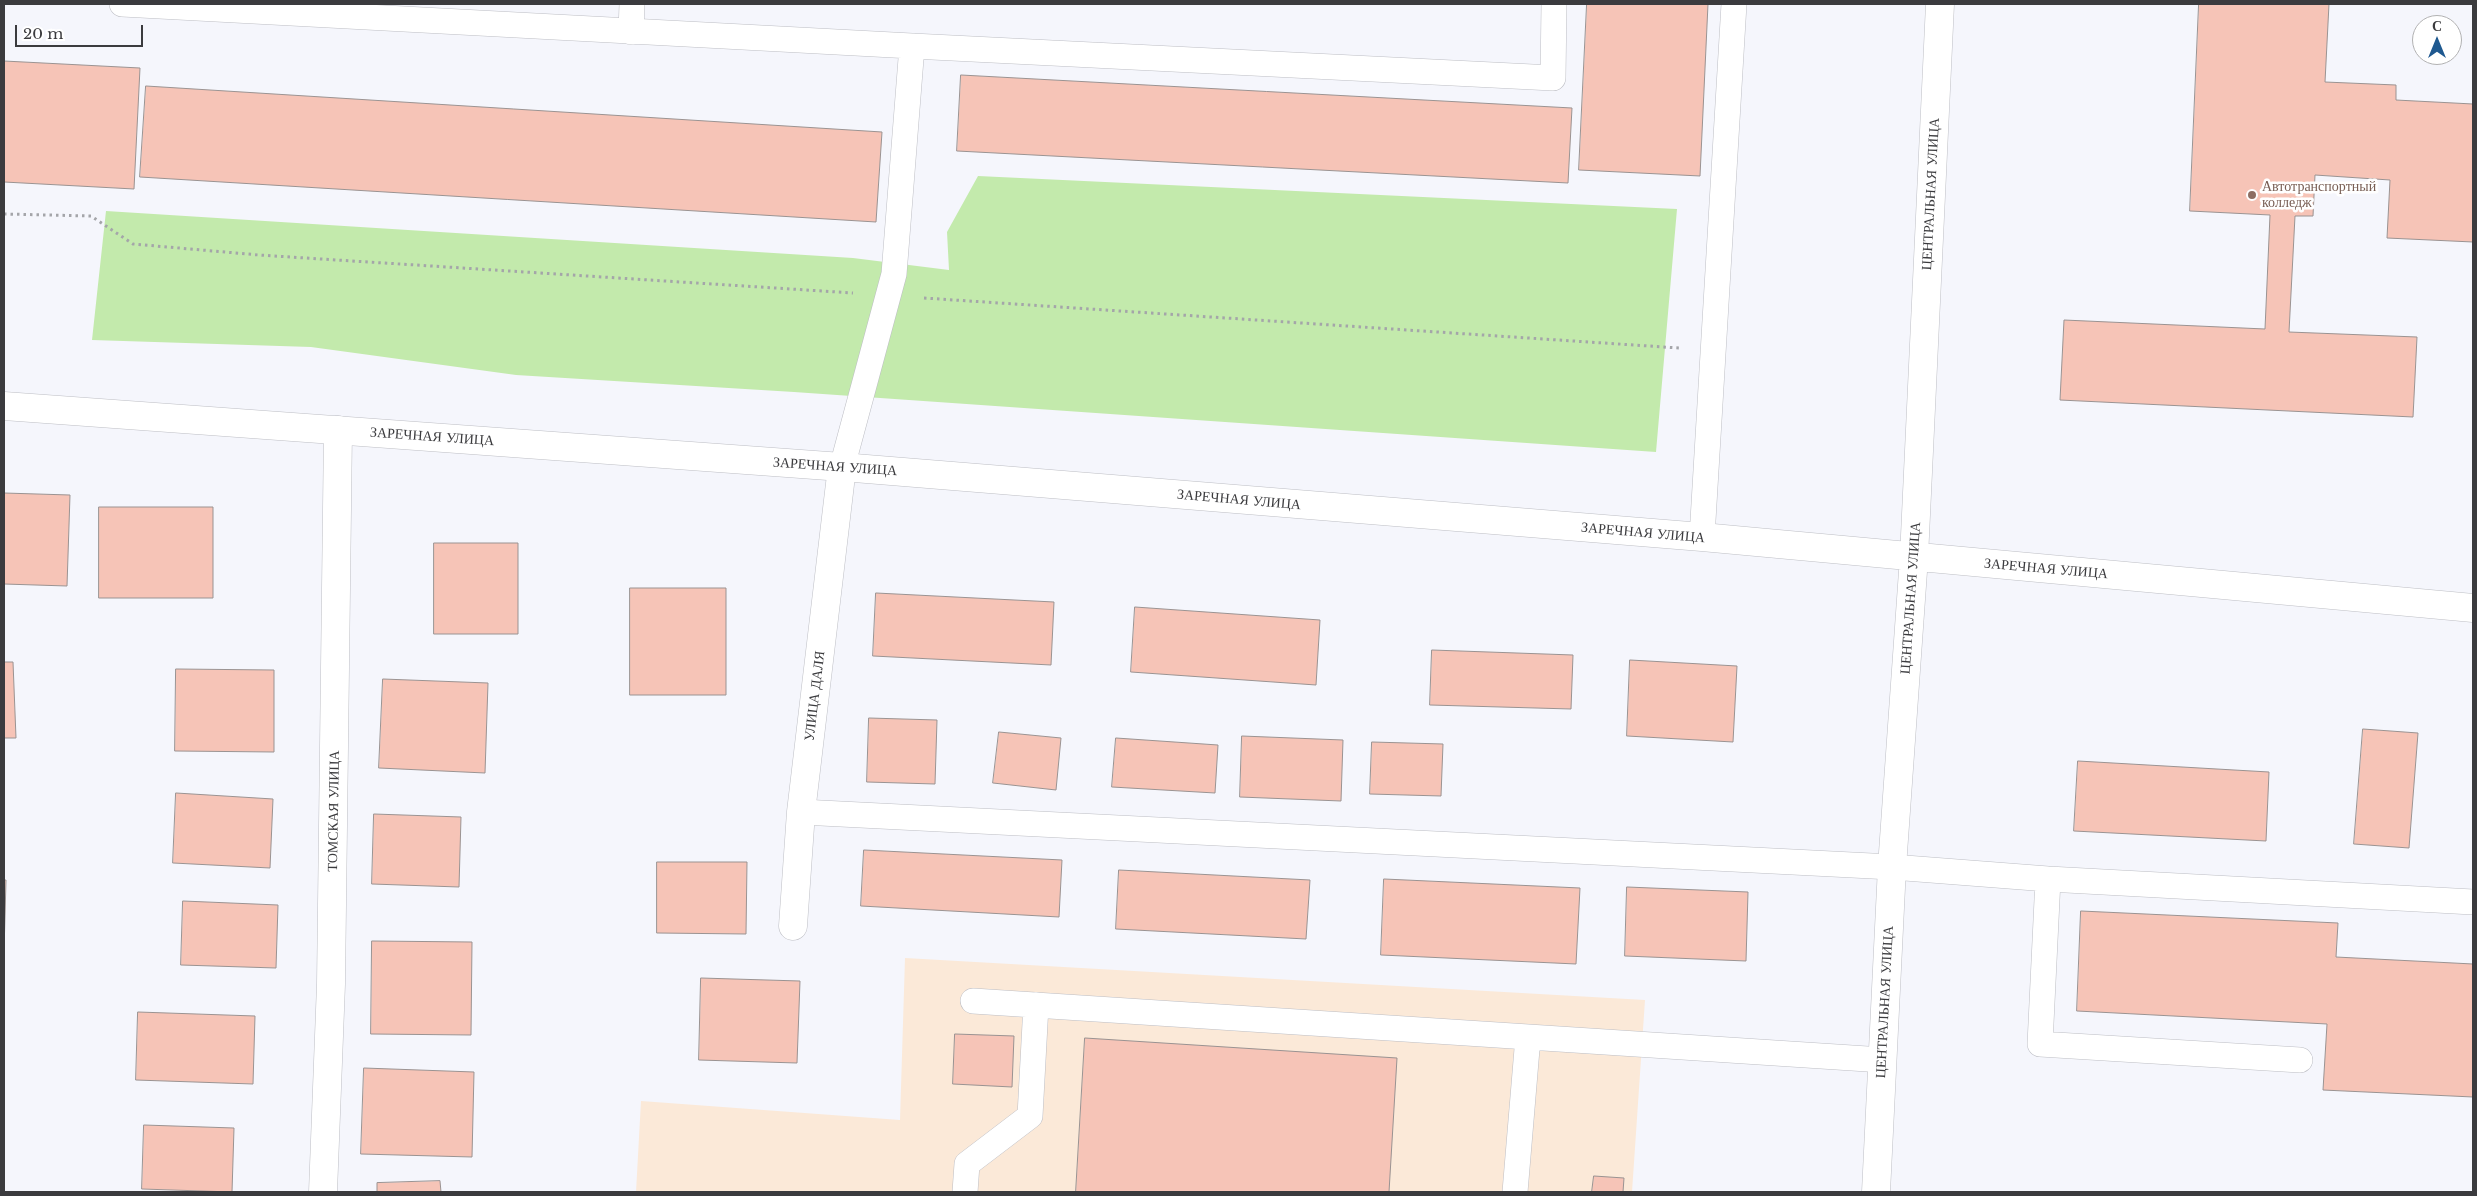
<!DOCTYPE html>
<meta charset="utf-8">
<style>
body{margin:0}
#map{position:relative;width:2477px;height:1196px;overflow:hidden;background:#f5f6fc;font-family:"Libre Baskerville",serif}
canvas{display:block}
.frame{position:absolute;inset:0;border:5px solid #3b3b3e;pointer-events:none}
.north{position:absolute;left:2412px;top:15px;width:50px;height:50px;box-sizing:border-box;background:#fff;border:1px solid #b1b1b2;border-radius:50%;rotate:0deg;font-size:14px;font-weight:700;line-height:20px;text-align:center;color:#3b3b3e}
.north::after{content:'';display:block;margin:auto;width:18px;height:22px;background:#1f5990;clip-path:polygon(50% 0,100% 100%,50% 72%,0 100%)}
.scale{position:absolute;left:15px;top:25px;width:128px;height:22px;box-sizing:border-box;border:2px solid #3b3b3e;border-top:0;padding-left:6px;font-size:15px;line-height:18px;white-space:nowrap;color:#3b3b3e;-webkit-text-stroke:4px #fff;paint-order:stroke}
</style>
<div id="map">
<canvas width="2477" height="1196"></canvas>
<div class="frame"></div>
<div class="north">С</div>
<div class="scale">20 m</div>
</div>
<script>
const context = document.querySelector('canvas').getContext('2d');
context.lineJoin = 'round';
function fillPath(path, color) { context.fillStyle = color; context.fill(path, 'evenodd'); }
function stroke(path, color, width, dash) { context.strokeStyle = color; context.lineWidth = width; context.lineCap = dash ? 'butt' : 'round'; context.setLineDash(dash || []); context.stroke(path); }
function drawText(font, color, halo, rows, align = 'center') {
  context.font = font + ' "Libre Baskerville",serif'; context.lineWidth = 5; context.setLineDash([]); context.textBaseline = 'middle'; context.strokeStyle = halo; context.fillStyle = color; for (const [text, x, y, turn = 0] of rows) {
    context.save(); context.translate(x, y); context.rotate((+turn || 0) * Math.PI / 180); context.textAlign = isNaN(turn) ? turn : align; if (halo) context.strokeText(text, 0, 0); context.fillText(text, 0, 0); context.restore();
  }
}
fillPath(new Path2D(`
 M905,958L1645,1000L1632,1192H636L641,1101L900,1120Z`), '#fbe9d8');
fillPath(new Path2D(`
 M978,176L1677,209L1656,452L794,392L516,375L311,347L92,340L106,211L853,258L949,270L947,232Z`), '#c3eaac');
const building = new Path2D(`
 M1587,4H1708L1700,176L1579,170Z
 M2199,4H2329L2325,82L2396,85V100L2473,104V242L2387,238L2390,180L2315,175L2313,216H2295L2289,332L2417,337L2413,417L2060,400L2064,320L2265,329L2270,215L2190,211Z
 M4,61L140,68L134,189L4,182Z
 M961,75L1572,108L1568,183L957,151Z
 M146,86L882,132L876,222L140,177Z
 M4,493L70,495L67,586L4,584Z
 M99,507H213V598H99Z
 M434,543H518V634H434Z
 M630,588H726V695H630Z
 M876,593L1054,602L1051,665L873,656Z
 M1135,607L1320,620L1316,685L1131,672Z
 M1432,650L1573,655L1571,709L1430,705Z
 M1630,660L1737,666L1733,742L1627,736Z
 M4,662H13L16,738H4Z
 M176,669L274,670V752L175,751Z
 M383,679L488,683L485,773L379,768Z
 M869,718L937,720L935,784L867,782Z
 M2363,729L2418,733L2409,848L2354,844Z
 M999,732L1061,738L1056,790L993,783Z
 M1242,736L1343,740L1341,801L1240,797Z
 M1116,738L1218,745L1215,793L1112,787Z
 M1372,742L1443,744L1441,796L1370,794Z
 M2078,761L2269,772L2266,841L2074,831Z
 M176,793L273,799L270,868L173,863Z
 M374,814L461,817L459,887L372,884Z
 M864,850L1062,860L1059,917L861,906Z
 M657,862H747L746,934L657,933Z
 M1119,870L1310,880L1306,939L1116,929Z
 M1384,879L1580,888L1576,964L1381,955Z
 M4,880H6L4,952Z
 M1627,887L1748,892L1746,961L1625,956Z
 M183,901L278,905L276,968L181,965Z
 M2081,911L2338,923L2336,957L2473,964V1097L2323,1090L2327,1024L2077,1011Z
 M372,941L472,942L471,1035L371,1034Z
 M701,978L800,981L797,1063L699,1060Z
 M138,1012L255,1016L253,1084L136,1080Z
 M955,1034L1014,1036L1012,1087L953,1084Z
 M1085,1038L1397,1058L1389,1192H1076Z
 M364,1068L474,1072L472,1157L361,1154Z
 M144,1125L234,1128L232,1192L142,1189Z
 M1594,1176L1624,1178L1623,1192H1592Z
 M440,1181L441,1192H377V1183Z`);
fillPath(building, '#f6c4b7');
stroke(building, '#9a9392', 1);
const service = new Path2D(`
 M122,4L912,46L894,274L842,467
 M631,32L632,4
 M912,46L1553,78L1554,4
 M1702,537L1734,4
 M801,812L1892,867L2048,879L2473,902
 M2048,879L2040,1044L2300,1060
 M973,1001L1883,1060
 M965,1192L967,1164L1030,1116L1036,1005
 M1515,1192L1528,1037`);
const minor = new Path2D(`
 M793,926L801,812L842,467
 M323,1192L331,984L338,430`);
const tertiary = new Path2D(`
 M4,406L842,467L1702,537L2473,608
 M1876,1192L1892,867L1914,557L1940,4`);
stroke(service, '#bdbec4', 26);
stroke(minor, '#bdbec4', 29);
stroke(tertiary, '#bdbec4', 29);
stroke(new Path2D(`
 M4,214L91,216L133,244L259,255L853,293
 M924,298L1679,348`), '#a4a5a9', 3, [2.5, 4]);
stroke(service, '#fff', 25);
stroke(minor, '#fff', 28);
stroke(tertiary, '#fff', 28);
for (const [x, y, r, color] of [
 [2252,195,5,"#8d6e63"]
]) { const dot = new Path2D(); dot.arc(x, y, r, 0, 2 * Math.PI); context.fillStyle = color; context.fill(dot); stroke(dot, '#fff', 2); }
drawText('14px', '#785e54', '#fff', [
 ["Автотранспортный",2262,187],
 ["колледж",2262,203]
], 'left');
drawText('14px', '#3b3b3e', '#fff', [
 ["ЦЕНТРАЛЬНАЯ УЛИЦА",1931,194,-87],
 ["ЗАРЕЧНАЯ УЛИЦА",432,437,4],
 ["ЗАРЕЧНАЯ УЛИЦА",835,467,4],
 ["ЗАРЕЧНАЯ УЛИЦА",1239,500,5],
 ["ЗАРЕЧНАЯ УЛИЦА",1643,533,5],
 ["ЗАРЕЧНАЯ УЛИЦА",2046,569,5],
 ["ЦЕНТРАЛЬНАЯ УЛИЦА",1911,598,-86],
 ["УЛИЦА ДАЛЯ",815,696,-83],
 ["ТОМСКАЯ УЛИЦА",334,811,-89],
 ["ЦЕНТРАЛЬНАЯ УЛИЦА",1885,1002,-87]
]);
</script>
